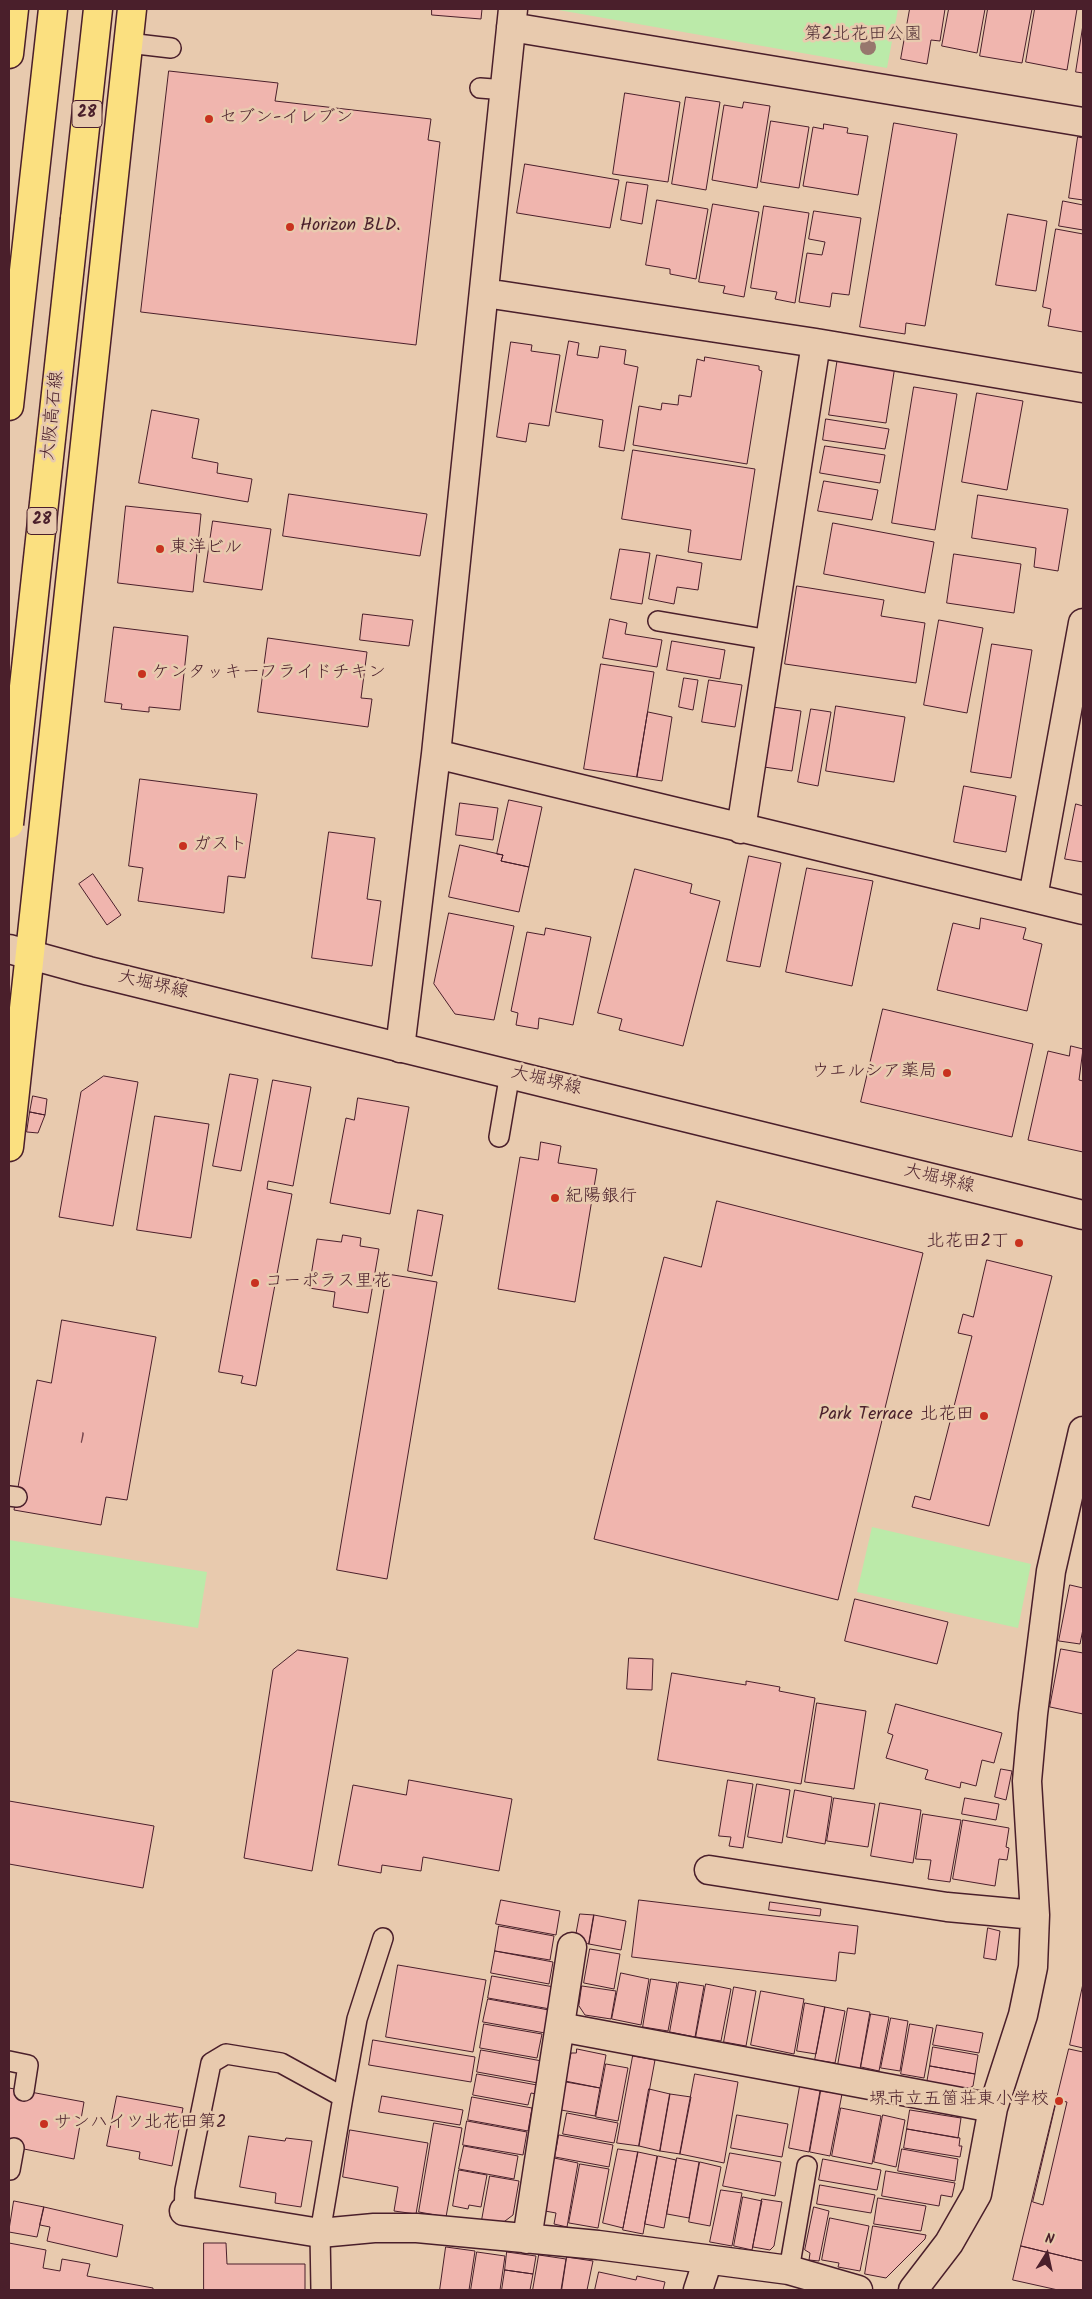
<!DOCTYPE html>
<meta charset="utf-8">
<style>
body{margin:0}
#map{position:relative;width:1092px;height:2299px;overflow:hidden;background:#e8caae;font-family:Kalam,sans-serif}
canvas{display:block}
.frame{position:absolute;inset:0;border:10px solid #4a1f2b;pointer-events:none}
.north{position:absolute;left:1022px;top:2229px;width:50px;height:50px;-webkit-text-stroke:4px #e8caae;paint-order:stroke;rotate:10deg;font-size:14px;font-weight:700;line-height:20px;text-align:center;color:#4a1f2b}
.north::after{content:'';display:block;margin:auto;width:18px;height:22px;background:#4a1f2b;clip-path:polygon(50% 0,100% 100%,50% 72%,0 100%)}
</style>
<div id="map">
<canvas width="1092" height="2299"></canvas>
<div class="frame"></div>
<div class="north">N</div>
</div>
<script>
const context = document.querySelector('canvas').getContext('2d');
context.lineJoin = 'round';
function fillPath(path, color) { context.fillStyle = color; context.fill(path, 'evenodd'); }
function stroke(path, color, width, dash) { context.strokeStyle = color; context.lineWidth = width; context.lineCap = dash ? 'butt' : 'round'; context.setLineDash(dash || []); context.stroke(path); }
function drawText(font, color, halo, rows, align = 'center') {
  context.font = font + ' Kalam,"Klee One",sans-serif'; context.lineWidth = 5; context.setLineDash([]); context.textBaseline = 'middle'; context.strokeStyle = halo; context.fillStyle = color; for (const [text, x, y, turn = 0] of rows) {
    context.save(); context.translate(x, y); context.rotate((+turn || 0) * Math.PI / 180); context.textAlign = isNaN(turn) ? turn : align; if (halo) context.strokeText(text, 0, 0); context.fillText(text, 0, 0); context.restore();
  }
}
fillPath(new Path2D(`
 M553,9H898L887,68Z
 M872,1527L1031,1564L1018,1628L857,1592Z
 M9,1540L207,1572L198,1628L9,1597Z`), '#bbeaa9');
const building = new Path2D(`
 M432,9H482L481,19L432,15Z
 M910,9H945L940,41L931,40L927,64L901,59Z
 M949,9H985L977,53L942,46Z
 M988,9H1032L1022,63L980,56Z
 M1035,9H1077L1067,70L1026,62Z
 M1083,25V73L1076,72Z
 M169,71L278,83L275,101L431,119L428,140L440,142L416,345L141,312Z
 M625,93L680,102L668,182L613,174Z
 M686,97L720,102L706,190L672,184Z
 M744,102L770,106L757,188L712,180L724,105L742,108Z
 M771,121L809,127L799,188L761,182Z
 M894,123L957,134L925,326L906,323L905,334L860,327Z
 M824,124L848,128L847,133L868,136L858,195L803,186L813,127L823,129Z
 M1078,137L1083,138V200L1069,198Z
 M525,164L619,180L610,228L517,213Z
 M627,182L648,185L642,224L621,220Z
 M657,200L708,209L696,279L670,274V269L646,265Z
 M1063,201L1083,205V230L1059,226Z
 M713,204L759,212L744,297L723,293L725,286L699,282Z
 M764,206L809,213L795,303L775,299L777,292L751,288Z
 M814,211L861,218L849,295L832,293L830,307L799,302L807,253L822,255L825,242L809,239Z
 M1008,214L1047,221L1036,291L996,285Z
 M1056,229L1083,234V332L1048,326L1051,309L1043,307Z
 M569,341L579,343L577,355L598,358L600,346L626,350L624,364L638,367L624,451L599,447L603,420L556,412Z
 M511,342L532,345L531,351L560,355L549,426L529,423L526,442L497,437Z
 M705,357L759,366V370L762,371L747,464L633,445L639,406L661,410L662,403L678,405L679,395L691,397L697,359L704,361Z
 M838,357L895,366L886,423L829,415Z
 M914,387L957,394L935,530L892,523Z
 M977,393L1023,401L1007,490L962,482Z
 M152,410L199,419L192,458L218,463L217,473L252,479L248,502L139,483Z
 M826,419L889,429L885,449L823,440Z
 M825,446L885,455L880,483L820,473Z
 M633,450L755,469L741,560L688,552L691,530L622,519Z
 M824,481L878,490L872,520L818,511Z
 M289,494L427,514L420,556L283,536Z
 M978,495L1068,509L1058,571L1034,567L1036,548L972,538Z
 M126,506L201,514L193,592L118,583Z
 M213,521L271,529L262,590L204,582Z
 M833,523L934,542L925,593L824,574Z
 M620,549L650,553L642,604L611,599Z
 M954,554L1021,564L1014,613L947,603Z
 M657,555L702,563L698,590L677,587L674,604L649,599Z
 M797,586L884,600L881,616L925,623L916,683L785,664Z
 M363,614L413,620L409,646L360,640Z
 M610,619L627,623L625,634L662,640L657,667L603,658Z
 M939,620L983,628L967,713L924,705Z
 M114,627L188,636L180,710L149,707V712L121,709L122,704L105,702Z
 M268,638L367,652L361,698L372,699L368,727L258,712Z
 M672,641L725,650L720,679L667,670Z
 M992,644L1032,650L1011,778L971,772Z
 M601,664L654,672L637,777L584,769Z
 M684,678L698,680L693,710L679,707Z
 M709,680L742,685L735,727L702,722Z
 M836,706L905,717L894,782L826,771Z
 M773,707L801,711L792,771L764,767Z
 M811,709L831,712L818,786L798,782Z
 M648,712L672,717L662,781L637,777Z
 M140,779L257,794L245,878L228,876L224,913L138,901L143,868L129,866Z
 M964,786L1016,796L1006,852L954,842Z
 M509,800L542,807L529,867L501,861L503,855L497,854Z
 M460,803L498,808L493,840L456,835Z
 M1076,804L1083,806V862L1065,859Z
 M329,832L375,838L367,899L381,901L372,966L312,958Z
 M460,845L503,855L501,861L529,867L519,912L449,897Z
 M749,856L781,863L760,967L727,961Z
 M807,868L873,881L852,986L786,972Z
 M635,869L692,884L690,893L720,901L683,1046L619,1030L622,1019L598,1013Z
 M93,874L121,915L107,925L79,884Z
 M449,913L514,926L494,1020L455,1014L434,984Z
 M981,918L1026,928L1023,939L1042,944L1027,1011L937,990L953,923L979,929Z
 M546,928L591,937L573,1025L539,1018L538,1029L516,1025L518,1013L511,1011L527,932L544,935Z
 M883,1009L1033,1044L1012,1137L861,1102Z
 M1071,1046L1083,1049L1079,1080L1083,1081V1152L1028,1140L1048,1051L1069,1056Z
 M230,1074L258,1079L241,1171L213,1166Z
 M104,1076L138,1082L113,1226L59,1217L81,1092Z
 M273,1080L311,1087L293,1186L268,1181L267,1189L292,1194L256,1386L241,1383L243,1376L219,1372Z
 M33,1096L47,1099L45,1115L30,1112Z
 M358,1098L409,1107L390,1214L330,1203L346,1118L354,1120Z
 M30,1112L45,1115L38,1133L27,1132Z
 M155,1116L209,1124L191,1238L137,1230Z
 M541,1142L561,1146L558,1163L597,1169L575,1302L498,1289L520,1157L538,1160Z
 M717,1201L923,1253L838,1600L594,1539L664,1257L701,1267Z
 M418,1210L443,1215L432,1276L408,1271Z
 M343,1235L361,1238L360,1246L379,1249L368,1313L333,1307L335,1292L309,1288L317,1239L341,1242Z
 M987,1260L1052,1276L989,1526L912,1507L915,1496L930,1500L972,1336L958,1333L963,1314L973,1317Z
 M387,1274L437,1282L387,1579L337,1570Z
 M62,1320L156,1337L127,1500L106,1497L101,1525L14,1510L37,1380L51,1383Z
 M1070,1585L1083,1588V1629L1080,1644L1059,1641Z
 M855,1599L948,1622L937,1664L845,1641Z
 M1061,1649L1083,1653V1714L1050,1707Z
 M298,1650L348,1658L312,1871L244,1858L273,1670Z
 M629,1658L653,1659L652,1690L627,1689Z
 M672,1673L746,1685V1681L780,1687L779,1691L815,1698L801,1784L658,1760Z
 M817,1703L866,1711L854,1789L805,1782Z
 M896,1704L1002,1733L994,1763L982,1760L976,1786L961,1782L960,1788L925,1779L928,1770L886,1758L893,1735L888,1733Z
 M1001,1769L1012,1771L1006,1800L995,1797Z
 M409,1780L512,1799L499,1871L423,1857L421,1871L382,1865L381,1873L338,1865L353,1785L406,1795Z
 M728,1780L753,1784L743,1848L729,1846L731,1837L719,1836Z
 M757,1784L790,1790L782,1843L748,1837Z
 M795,1790L832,1797L825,1844L787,1837Z
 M834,1798L875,1804L868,1847L827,1841Z
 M965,1798L999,1804L996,1820L962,1814Z
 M9,1801L154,1826L143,1888L9,1864Z
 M880,1803L921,1810L913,1863L871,1856Z
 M923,1814L961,1820L950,1882L928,1879L931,1860L916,1859Z
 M963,1820L1009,1828L1006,1847L1009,1848L1007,1860L999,1859L995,1886L953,1879Z
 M501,1900L560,1911L556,1935L496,1924Z
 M639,1900L858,1926L855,1954L839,1952L836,1981L632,1957Z
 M770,1902L821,1909L820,1916L769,1910Z
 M580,1914L594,1915L589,1944L575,1941Z
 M594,1915L626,1921L621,1950L589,1944Z
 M499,1926L554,1936L550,1960L495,1951Z
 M988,1928L1000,1931L996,1960L984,1958Z
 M590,1949L620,1954L614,1989L584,1983Z
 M495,1951L553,1962L549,1984L491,1973Z
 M398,1965L486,1980L473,2052L386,2037Z
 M621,1973L649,1979L641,2025L612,2019Z
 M492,1976L554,1987L550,2009L488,1998Z
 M651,1979L677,1983L668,2031L643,2027Z
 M679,1982L704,1986L695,2037L670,2032Z
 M706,1984L731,1989L721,2041L696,2037Z
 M1083,1984V2048L1070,2045Z
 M582,1986L616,1991L611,2019L585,2015L579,2006Z
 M734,1987L756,1991L746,2046L724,2042Z
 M761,1991L804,1999L794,2054L751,2045Z
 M488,1999L549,2010L545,2033L483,2022Z
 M805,2003L825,2007L816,2054L797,2051Z
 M825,2007L845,2011L835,2063L815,2060Z
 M848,2008L870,2012L860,2069L838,2065Z
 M871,2014L889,2017L879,2071L861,2067Z
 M891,2018L908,2021L900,2071L881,2068Z
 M484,2024L542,2034L537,2058L480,2048Z
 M910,2024L933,2028L924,2078L901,2074Z
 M937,2025L983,2033L979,2053L933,2045Z
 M373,2040L475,2057L471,2082L369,2065Z
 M933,2047L978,2055L975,2074L930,2066Z
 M577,2049L606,2055L600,2088L565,2081L571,2053H576Z
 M1069,2049L1083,2052V2261L1021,2246Z
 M481,2050L542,2061L538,2083L477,2072Z
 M633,2056L655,2060L639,2146L617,2143Z
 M606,2064L628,2068L618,2121L596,2117Z
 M930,2066L975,2074L973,2086L966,2090L927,2083Z
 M477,2074L537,2085L536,2094L531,2093L528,2105L473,2095Z
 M695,2074L738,2082L724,2163L680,2154Z
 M566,2082L600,2088L595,2116L561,2110Z
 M800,2086L820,2091L809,2152L789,2148Z
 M9,2088L84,2102L74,2159L9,2146Z
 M649,2089L670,2094L660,2151L639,2146Z
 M821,2091L842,2094L830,2156L810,2152Z
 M670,2094L691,2097L680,2154L660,2151Z
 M117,2096L183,2108L172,2166L139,2159L140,2152L107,2146Z
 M382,2096L463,2110L460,2125L379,2112Z
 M472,2097L532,2108L528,2131L468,2120Z
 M1057,2100L1067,2102L1043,2205L1033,2202Z
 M841,2108L881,2116L872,2164L832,2156Z
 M910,2110L961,2118L958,2138L907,2129Z
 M567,2113L618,2123L614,2143L563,2134Z
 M737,2115L788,2124L782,2157L731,2148Z
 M883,2115L905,2120L896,2167L874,2162Z
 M467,2121L527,2132L523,2155L463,2145Z
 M434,2123L462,2128L446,2217L419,2212Z
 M907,2129L960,2138L959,2146H962L960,2157L904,2148Z
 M350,2130L428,2143L416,2214L394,2211L398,2187L343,2177Z
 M559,2135L613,2145L609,2167L555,2157Z
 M249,2136L285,2141L286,2138L312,2141L301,2207L275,2203L276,2193L240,2187Z
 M464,2146L518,2156L514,2179L459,2169Z
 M618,2149L638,2152L623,2228L603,2223Z
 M902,2149L958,2159L955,2181L898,2171Z
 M638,2152L657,2156L643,2234L623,2230Z
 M730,2153L781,2162L775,2196L723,2186Z
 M658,2156L676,2160L664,2228L645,2224Z
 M554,2158L578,2163L567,2227L554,2224L556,2213L545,2211Z
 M677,2158L699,2162L689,2218L667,2214Z
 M823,2159L881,2170L877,2190L819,2180Z
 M700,2162L721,2167L710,2226L689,2222Z
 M580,2164L609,2169L598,2228L569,2223Z
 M459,2170L487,2175L481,2207L469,2205L468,2209L453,2206Z
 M886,2171L955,2183L952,2197L941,2195L939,2206L882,2196Z
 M490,2176L519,2181L513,2215L501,2224L482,2220Z
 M820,2185L875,2195L871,2213L817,2204Z
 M721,2190L742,2193L732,2246L710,2242Z
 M743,2197L762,2201L752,2250L734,2246Z
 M878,2198L926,2206L921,2231L874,2224Z
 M762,2199L782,2202L774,2246L770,2250L753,2247Z
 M14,2201L44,2207L37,2237L9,2232Z
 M44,2207L123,2225L117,2257L47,2241L50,2227L40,2225Z
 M814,2207L829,2211L819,2261L809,2260L810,2253L805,2250Z
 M830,2218L869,2226L860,2271L838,2267L839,2263L822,2260Z
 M873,2226L926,2235L925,2239L886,2278L865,2274Z
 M9,2236V2243L46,2250L43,2268L60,2271L62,2259L90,2264L87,2276L153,2288V2290H9Z
 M204,2243H226L227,2264H305V2290H204Z
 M1021,2246L1083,2261V2290H1058L1013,2280Z
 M446,2247L475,2251L469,2290H440Z
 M477,2252L505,2256L500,2290H471Z
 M507,2252L536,2256L533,2274L505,2270Z
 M539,2255L566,2259L561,2290H533Z
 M567,2257L593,2261L587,2290H562Z
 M505,2270L533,2274L530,2290H502Z
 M599,2272L636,2280L637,2276L665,2282L663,2290H595Z`);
fillPath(building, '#f0b5ae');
stroke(building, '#4a1f2b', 1);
const service = new Path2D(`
 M128,43L171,48
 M480,88L506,90
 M658,621L770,640
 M499,1137L510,1073
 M9,1496L17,1497
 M9,2061L28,2065L24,2091
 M9,2169L10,2170L14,2148
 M184,2211L185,2190L211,2063L226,2054L281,2063L343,2097
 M789,2270L807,2166
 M321,2290L320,2233L343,2097L357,2019L383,1938`);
const minor = new Path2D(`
 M511,27L1083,122
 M485,293L816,343L1083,388
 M436,754L1083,910
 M741,829L816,343
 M1033,897L1083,623
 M400,1048L436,754L513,9
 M709,1870L947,1907L1035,1915
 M560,2027L993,2108
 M184,2211L320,2233L374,2228H417L598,2245L789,2270L858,2290
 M527,2239L572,1947
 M698,2290L708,2260
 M913,2290L949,2243L977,2194L993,2108L1023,2015L1033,1967L1035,1915L1027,1781L1033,1714L1051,1571L1083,1431`);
const secondary = new Path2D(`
 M9,949L89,971L1083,1215`);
const primary = new Path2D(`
 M9,54L14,9
 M75,219L98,9
 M9,406L53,9
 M9,1147L132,9`);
stroke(service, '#4a1f2b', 22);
stroke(minor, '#4a1f2b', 31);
stroke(secondary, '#4a1f2b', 31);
stroke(primary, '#4a1f2b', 31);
stroke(service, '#e8caae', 19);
stroke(minor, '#e8caae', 28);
stroke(secondary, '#e8caae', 28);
stroke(primary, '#fbe080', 28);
const primaryBridge = new Path2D(`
 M9,824L75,219`);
stroke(primaryBridge, '#4a1f2b', 31, []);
stroke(primaryBridge, '#fbe080', 28);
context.fillStyle = '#97776d';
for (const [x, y] of [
 [868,47]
]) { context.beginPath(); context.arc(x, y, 8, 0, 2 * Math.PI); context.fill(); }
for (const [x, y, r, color] of [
 [209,119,5,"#c8321e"],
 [290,227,5,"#c8321e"],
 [160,549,5,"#c8321e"],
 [142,674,5,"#c8321e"],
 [183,846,5,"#c8321e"],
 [947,1073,5,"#c8321e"],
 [555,1198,5,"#c8321e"],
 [1019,1243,5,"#c8321e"],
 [255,1283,5,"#c8321e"],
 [984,1416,5,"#c8321e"],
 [1059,2101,5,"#c8321e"],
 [44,2124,5,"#c8321e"]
]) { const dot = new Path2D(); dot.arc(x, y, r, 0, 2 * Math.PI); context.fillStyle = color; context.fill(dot); stroke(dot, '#e8caae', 2); }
drawText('15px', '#74444c', null, [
 ["1",82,1440]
]);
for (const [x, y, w] of [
 [87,114,30],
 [42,521,30]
]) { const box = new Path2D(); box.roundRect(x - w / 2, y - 13.5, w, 27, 4); context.fillStyle = '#e8caae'; context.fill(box); stroke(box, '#4a1f2b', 1); }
drawText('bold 16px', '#4a1f2b', null, [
 ["28",87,114],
 ["28",42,521]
]);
drawText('18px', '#553338', '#e8caae', [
 ["第2北花田公園",863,36]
]);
drawText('18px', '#4a1f2b', '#e8caae', [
 ["セブン-イレブン",219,119],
 ["Horizon BLD.",300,227],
 ["東洋ビル",170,549],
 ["ケンタッキーフライドチキン",152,674],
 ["ガスト",193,846],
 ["ウエルシア薬局",937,1073,"right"],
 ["紀陽銀行",565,1198],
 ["北花田2丁",1009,1243,"right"],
 ["コーポラス里花",265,1283],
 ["Park Terrace 北花田",974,1416,"right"],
 ["堺市立五箇荘東小学校",1049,2101,"right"],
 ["サンハイツ北花田第2",54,2124]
], 'left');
drawText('18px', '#4a1f2b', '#e8caae', [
 ["大阪高石線",54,416,-84],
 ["大堀堺線",153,986,13],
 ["大堀堺線",546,1082,14],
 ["大堀堺線",939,1180,14]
]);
</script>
